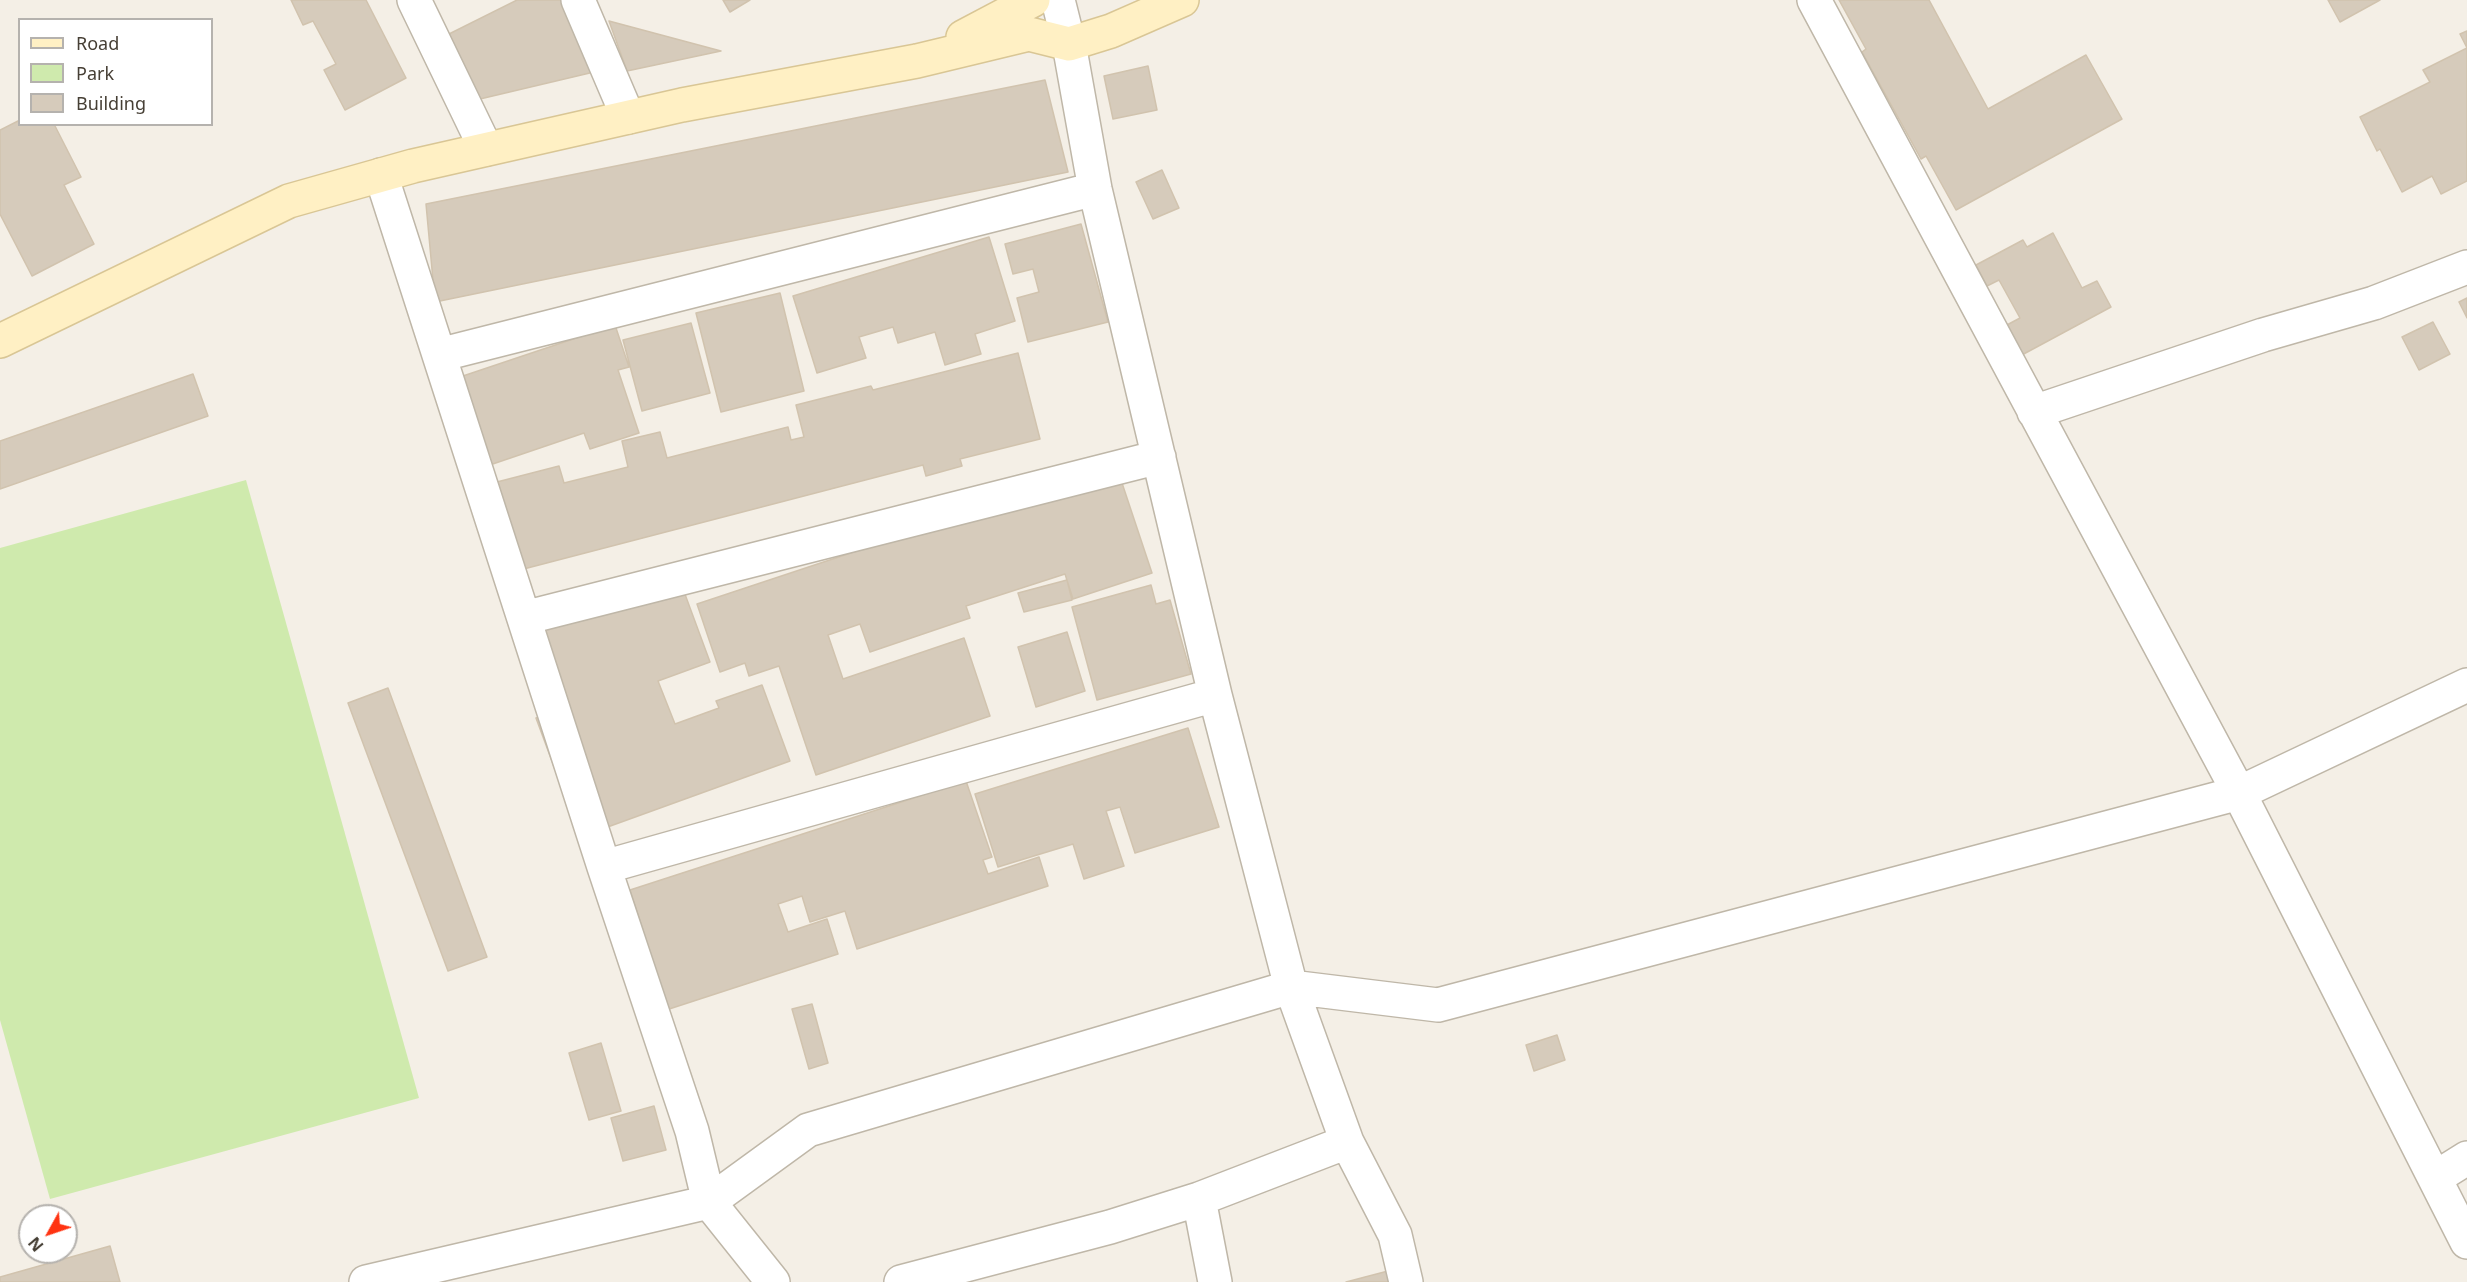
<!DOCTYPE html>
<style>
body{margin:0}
#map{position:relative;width:2467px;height:1282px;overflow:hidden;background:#f4efe6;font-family:"Noto Sans",sans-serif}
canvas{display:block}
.legend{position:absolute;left:18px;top:18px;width:195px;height:108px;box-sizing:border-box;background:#fff;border:2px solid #b5b2ae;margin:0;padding:8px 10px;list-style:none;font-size:18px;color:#463f35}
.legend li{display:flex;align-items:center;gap:12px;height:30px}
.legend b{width:30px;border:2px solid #b5b2ae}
.north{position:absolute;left:18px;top:1204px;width:60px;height:60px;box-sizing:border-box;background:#fff;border:2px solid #b5b2ae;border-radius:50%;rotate:230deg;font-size:16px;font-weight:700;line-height:24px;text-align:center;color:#463f35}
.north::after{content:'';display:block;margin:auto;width:21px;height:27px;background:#f31;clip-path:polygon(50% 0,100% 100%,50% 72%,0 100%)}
</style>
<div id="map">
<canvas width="2467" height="1282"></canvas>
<ul class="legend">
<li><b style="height:8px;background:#fff0c4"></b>Road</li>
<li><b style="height:16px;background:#cfeaad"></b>Park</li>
<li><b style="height:16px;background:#d6cbbb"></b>Building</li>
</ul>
<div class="north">N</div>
</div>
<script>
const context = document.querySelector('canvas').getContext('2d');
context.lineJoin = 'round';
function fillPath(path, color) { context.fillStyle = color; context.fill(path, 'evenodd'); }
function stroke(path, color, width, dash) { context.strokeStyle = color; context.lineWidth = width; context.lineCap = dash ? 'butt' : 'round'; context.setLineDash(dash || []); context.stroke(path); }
fillPath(new Path2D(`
 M246,480L419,1098L50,1199L0,1020V548Z`), '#cfeaad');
const building = new Path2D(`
 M291,0H366L406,78L345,110L324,70L336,64L313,21L303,25Z
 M517,0H561L594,72L480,99L449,34Z
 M723,0H750L730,12Z
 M1839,0H1929L1988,109L2086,55L2122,119L1956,210L1926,156L1921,159L1862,52L1866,49Z
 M2328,0H2380L2340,22Z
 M609,21L721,51L627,71Z
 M2467,31V181L2441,194L2432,176L2402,192L2380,149L2377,151L2360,117L2430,82L2423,70L2467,48L2460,34Z
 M1148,66L1157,110L1113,119L1104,76Z
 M1045,80L1068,172L435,302L426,204Z
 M20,120V124H54L81,177L64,185L94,244L32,276L0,214V130Z
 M1162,170L1179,208L1153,219L1136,182Z
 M1081,224L1108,322L1028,342L1017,298L1039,292L1033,269L1013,274L1005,244Z
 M2053,233L2082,288L2097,281L2111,307L2020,356L2005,326L2020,318L1999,280L1987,286L1976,265L2023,240L2027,247Z
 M989,237L1015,321L975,334L981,354L945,365L935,332L898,343L893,327L859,337L866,358L817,373L793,296Z
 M780,293L804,391L721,412L696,313Z
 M2467,298V318L2459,302Z
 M2433,322L2450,354L2419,370L2402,337Z
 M691,323L710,393L642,411L623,340Z
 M615,325L629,367L618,370L639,433L590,449L584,433L481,468L451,380Z
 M1018,353L1040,439L960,459L962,466L926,476L923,465L516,571L493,483L559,466L564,483L628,467L622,441L660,432L667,458L788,427L791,440L804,437L796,405L871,386L873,390Z
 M193,374L208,416L0,489V441Z
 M1116,465L1152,573L1073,599L1065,574L966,606L970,618L870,652L860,624L828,635L843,679L964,638L990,716L816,775L779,666L749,676L745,663L720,672L697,604Z
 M679,578L710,662L658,681L675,724L719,708L716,701L762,685L790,761L580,837L536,718L558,710L529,633Z
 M1067,580L1072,600L1024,612L1018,593Z
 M1151,585L1156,604L1170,600L1191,674L1097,700L1072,607Z
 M1067,632L1085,691L1036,707L1018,647Z
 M388,688L487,957L448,971L348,703Z
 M1188,728L1219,827L1135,853L1120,807L1106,811L1124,866L1084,879L1073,844L998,867L975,794Z
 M966,781L992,857L983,860L988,874L1039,857L1048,886L857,949L845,911L810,922L802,896L778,904L788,932L827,919L838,954L660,1012L633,933L643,930L630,890Z
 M812,1004L828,1063L809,1069L792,1009Z
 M1557,1035L1565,1060L1534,1071L1526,1045Z
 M601,1043L621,1111L589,1120L569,1053Z
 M654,1106L666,1150L623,1161L611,1118Z
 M110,1246L120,1282H0V1277Z
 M1388,1271L1392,1282H1346Z`);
fillPath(building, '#d6cbbb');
stroke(building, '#d1c3ae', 1.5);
const minor = new Path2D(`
 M414,0L486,149
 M578,0L628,117
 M1058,0L1069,44L1095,189L1215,695L1291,987L1347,1142L1395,1235L1406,1282
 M1814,0L2239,793L2467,1242
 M381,175L604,867L692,1131L709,1202L773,1282
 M439,355L1095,189
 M2034,412L2263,335L2374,303L2467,267
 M524,618L1159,457
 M604,867L1215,695
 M2435,1178L2467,1158
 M1199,1199L1215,1282
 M366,1282L709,1202L808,1130L1291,987L1438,1005L2239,793L2467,685
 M901,1282L1110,1227L1199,1199L1347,1142`);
const secondary = new Path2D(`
 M963,37L1033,0
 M0,341L289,201L413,166L682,105L917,61L1029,34L1069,44L1111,31L1182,0`);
stroke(minor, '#bfb7a8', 36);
stroke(secondary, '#d9c695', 36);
stroke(minor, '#fff', 33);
stroke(secondary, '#fff0c4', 33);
</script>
